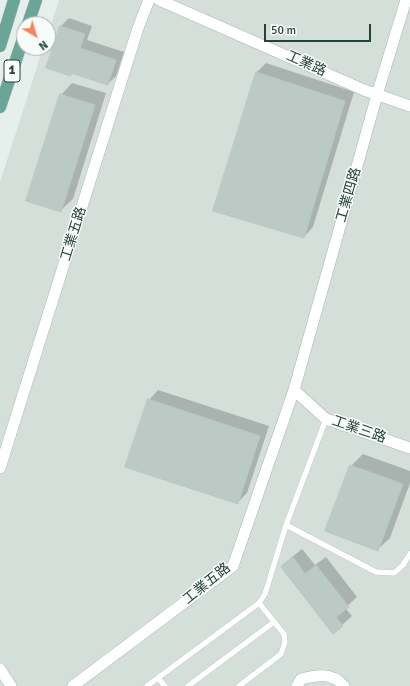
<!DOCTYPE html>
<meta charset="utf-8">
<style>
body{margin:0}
#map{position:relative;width:410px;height:686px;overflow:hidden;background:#e6efeb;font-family:Signika,sans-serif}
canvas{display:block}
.north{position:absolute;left:16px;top:16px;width:40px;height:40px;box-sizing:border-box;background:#f7fbf9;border:1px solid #a3b1ad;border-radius:50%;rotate:142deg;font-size:11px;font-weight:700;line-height:16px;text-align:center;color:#24423a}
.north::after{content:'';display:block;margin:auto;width:14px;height:18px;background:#f4845f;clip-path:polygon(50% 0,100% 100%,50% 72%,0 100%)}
.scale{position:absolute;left:264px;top:24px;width:107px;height:18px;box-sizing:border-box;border:2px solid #24423a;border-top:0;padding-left:5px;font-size:12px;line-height:14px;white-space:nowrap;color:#24423a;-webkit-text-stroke:3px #f7fbf9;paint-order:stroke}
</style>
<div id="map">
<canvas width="410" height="686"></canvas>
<div class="north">N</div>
<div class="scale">50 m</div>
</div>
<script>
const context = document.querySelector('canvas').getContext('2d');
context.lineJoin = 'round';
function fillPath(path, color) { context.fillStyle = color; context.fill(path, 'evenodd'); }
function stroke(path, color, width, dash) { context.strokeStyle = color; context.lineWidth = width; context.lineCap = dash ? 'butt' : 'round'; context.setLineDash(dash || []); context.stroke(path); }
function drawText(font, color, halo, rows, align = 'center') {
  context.font = font + ' Signika,"Noto Sans TC",sans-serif'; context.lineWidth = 3; context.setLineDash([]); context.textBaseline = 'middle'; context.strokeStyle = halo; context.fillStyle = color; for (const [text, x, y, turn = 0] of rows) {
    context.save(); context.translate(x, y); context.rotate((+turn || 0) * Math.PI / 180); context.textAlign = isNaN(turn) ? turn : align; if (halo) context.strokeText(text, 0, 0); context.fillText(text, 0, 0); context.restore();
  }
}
fillPath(new Path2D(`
 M59,0H410V686H0V182L43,48H48V34Z`), '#d4dfda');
fillPath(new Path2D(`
 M69,18L92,26L87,40L124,52L116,76L108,84L73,73L70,75L61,26Z
 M266,63L354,92L313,227L304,237L257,72Z
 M72,83L106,93L73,199L61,210V95Z
 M158,390L269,426L247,493L237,503L149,400Z
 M363,454L410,471V483L390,538L378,549L351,466Z
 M302,549L315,565L326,557L357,597L345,608L352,616L342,625L282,567L291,558Z`), '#0003');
const building = new Path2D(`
 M60,26L85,34L80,48L116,60L108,85L71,73V76L46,68Z
 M256,72L345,101L304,238L213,211Z
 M60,94L95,105L61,212L26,201Z
 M148,399L260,436L238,504L125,467Z
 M350,465L403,484L378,551L325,531Z
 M293,557L305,574L316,565L349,607L336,617L343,626L333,634L281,567Z`);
fillPath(building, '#bbcac4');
stroke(building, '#b8c9c2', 1);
const lane = new Path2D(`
 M286,525L376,572L394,573L403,565L410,554
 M158,678L165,686
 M147,686L247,612L259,603L265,594L286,525L326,419
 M188,686L274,622
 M239,686L281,654L285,642L284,634L259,603`);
const street = new Path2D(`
 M159,0L364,90L410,106
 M294,390L326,419L410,448
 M0,468L138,28L149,0
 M0,669L11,686
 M73,686L233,566L294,390L377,95L406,0
 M297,686L301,679C317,675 332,672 344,686`);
const primary = new Path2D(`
 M28,24L36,0
 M0,46L14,0
 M0,107L24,36`);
stroke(lane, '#a8b8b2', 6);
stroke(street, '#a8b8b2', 12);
stroke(primary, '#c2cac8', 13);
stroke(lane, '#fff', 5.5);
stroke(street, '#fff', 11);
stroke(primary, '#6aa596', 12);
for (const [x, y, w] of [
 [12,71,16]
]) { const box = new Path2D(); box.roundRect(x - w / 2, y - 11, w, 22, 3); context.fillStyle = '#f7fbf9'; context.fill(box); stroke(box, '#24423a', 1); }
drawText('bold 13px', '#24423a', null, [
 ["1",12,71]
]);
drawText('14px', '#24423a', '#f7fbf9', [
 ["工業路",306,64,24],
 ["工業四路",349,195,-74],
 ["工業五路",74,234,-73],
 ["工業三路",359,430,19],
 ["工業五路",207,584,-39]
]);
</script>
